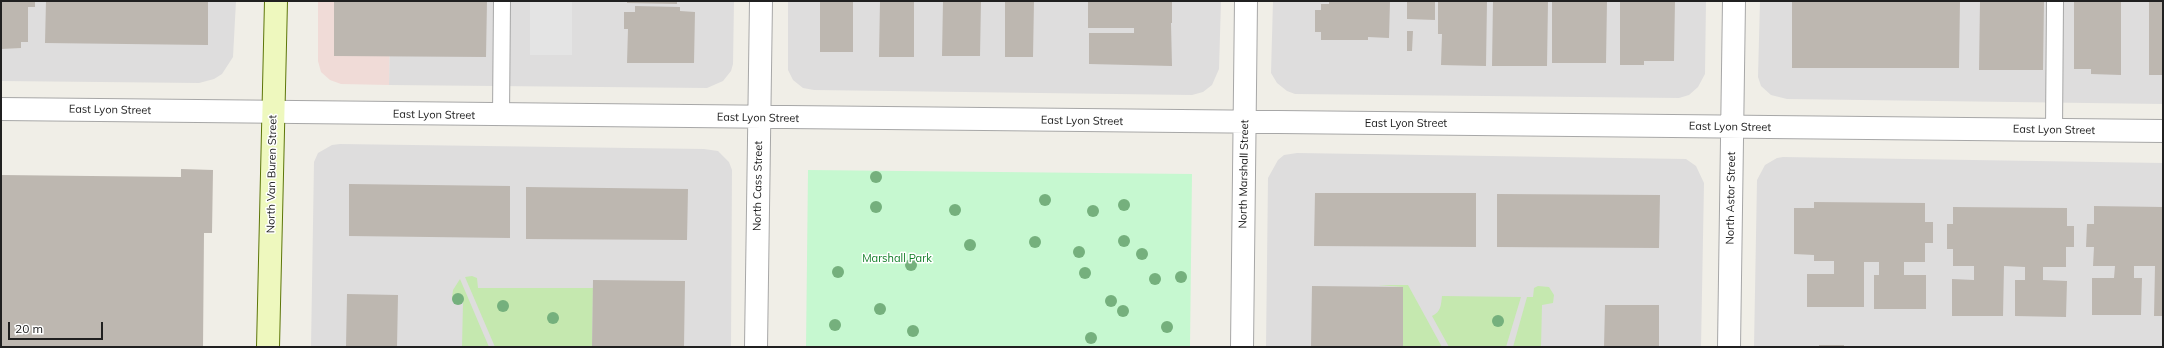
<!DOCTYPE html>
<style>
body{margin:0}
#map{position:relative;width:2164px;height:348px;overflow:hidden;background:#f0eee7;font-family:Mulish,sans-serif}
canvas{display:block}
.frame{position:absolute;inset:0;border:2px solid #202020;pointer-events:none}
.scale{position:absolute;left:8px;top:322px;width:95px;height:18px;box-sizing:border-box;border:2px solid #202020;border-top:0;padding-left:5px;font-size:12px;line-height:14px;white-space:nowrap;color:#202020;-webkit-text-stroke:3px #fff;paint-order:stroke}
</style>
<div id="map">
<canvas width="2164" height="348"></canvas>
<div class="frame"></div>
<div class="scale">20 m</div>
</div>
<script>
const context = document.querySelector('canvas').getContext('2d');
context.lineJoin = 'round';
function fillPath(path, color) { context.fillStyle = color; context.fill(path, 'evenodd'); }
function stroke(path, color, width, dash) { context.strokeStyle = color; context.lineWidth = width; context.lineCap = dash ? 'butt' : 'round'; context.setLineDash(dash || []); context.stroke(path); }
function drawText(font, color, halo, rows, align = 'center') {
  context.font = font + ' Mulish,sans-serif'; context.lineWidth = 3; context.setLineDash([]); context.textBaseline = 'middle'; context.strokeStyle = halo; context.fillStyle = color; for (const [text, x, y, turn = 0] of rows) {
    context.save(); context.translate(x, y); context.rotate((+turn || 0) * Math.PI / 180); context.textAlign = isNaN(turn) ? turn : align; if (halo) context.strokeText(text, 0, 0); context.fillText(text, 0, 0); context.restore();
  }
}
fillPath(new Path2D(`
 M1,1H236L233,57L222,74L214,79L199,83L1,81Z
 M390,1H734L733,64L731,71L723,81L707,88L389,85Z
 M788,1H1221L1219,69L1212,85L1203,92L1192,95L814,90L803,88L793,80L788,70Z
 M1273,1H1706L1705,74L1698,87L1689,95L1679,98L1295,94L1287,91L1277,83L1271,73Z
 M1760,1H2163V104L1787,99L1771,95L1761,86L1758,77Z
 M340,144L704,149L718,151L729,162L732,170L731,347H311L314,162L318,153L332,145Z
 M1297,153L1686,159L1696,166L1704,183L1701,347H1266L1268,178L1278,160L1284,155Z
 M1783,157L2163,163V347H1754L1757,180L1765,165L1777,158Z`), '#dedddd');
fillPath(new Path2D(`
 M318,1H390L389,85L341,84L330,80L321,72L318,61Z`), '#f0dbd7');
fillPath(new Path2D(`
 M472,276L477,278L478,288H593L592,347H495L465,277Z
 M460,279L489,347H462L463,302L455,301L452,298L453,290Z
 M1378,285H1408L1442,347H1403V287Z
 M1538,286L1549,287L1554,295L1553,303L1542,305L1541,347H1513L1527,297H1533L1534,288Z
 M1442,296L1521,297L1506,347H1449L1432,316C1441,312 1441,305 1442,296Z`), '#c5e8af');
fillPath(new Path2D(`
 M808,170L1192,174L1190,347H806Z`), '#c6f8d0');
fillPath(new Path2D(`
 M530,1H572V55H530Z`), '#e4e4e4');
fillPath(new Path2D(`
 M1,1H35V7H28V42H21V48L1,49Z
 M46,1H208V45L45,43Z
 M334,1H487L486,57L334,56Z
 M627,1H677V4L627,3Z
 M820,1H853V52H820Z
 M880,1H914V57H879Z
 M943,1H981L980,56H942Z
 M1005,1H1034L1033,57H1005Z
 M1088,1H1172V23H1171L1172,66L1089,64V33H1134V28H1088Z
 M1329,1H1390L1389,38L1368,37V40H1321V32H1315V10H1321V4H1329Z
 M1407,1H1435V20L1407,19Z
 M1438,1H1487L1486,66L1441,65L1442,34H1438Z
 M1493,1H1548L1547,66H1492Z
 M1552,1H1607L1606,63H1552Z
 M1620,1H1675L1674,61H1644V65H1620Z
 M1792,1H1960L1959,68H1792Z
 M1980,1H2044L2043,70H1979Z
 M2074,1H2121V75L2091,74V69H2074Z
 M2149,1H2163V75H2149Z
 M635,6L680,7V11L695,12L694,63H627L628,29H624V12H635Z
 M1407,31H1413L1412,51H1407Z
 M181,169L213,170L212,233H204L203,347H1V175L181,177Z
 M349,184L510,186V238L349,236Z
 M526,187L688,189L687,240L526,239Z
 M1315,193H1476V247L1314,246Z
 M1497,194L1660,195L1659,248L1497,247Z
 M1814,202L1925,203V222H1933V243H1925V262H1904V275H1926V309H1874V275H1879V262H1864V307H1807V274H1834V261H1814V255L1794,254V208H1814Z
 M2094,206L2163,207V316H2154L2155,266H2134V278H2142L2141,315H2092V278H2114L2115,266H2093L2094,247H2086L2087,224H2094Z
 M1953,207L2067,208V226H2074V247H2066V267H2043V280L2067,281L2066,317L2015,316V280H2025V267L2004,266L2003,316H1952V279L1974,280V266H1953V249H1947V224H1953Z
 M593,280L685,281L684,347H592Z
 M1312,286L1403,287V347H1311Z
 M347,294L398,295L397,347H346Z
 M1605,305H1659V347H1604Z
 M1819,345H1844V347H1819Z`), '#bdb7b0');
const service = new Path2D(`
 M501,115L502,1
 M2054,130L2055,1`);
const minor = new Path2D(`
 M1,109L2163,131
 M756,347L761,1
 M1242,347L1246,1
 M1729,347L1734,1`);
const secondary = new Path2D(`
 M268,347L276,1`);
stroke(service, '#a7a7a7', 18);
stroke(minor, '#a7a7a7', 24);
stroke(secondary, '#5d7609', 24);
stroke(service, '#fff', 16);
stroke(minor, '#fff', 22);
stroke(secondary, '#eef8be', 22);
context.fillStyle = '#75b07d';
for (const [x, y] of [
 [876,177],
 [1045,200],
 [1124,205],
 [876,207],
 [955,210],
 [1093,211],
 [1124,241],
 [1035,242],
 [970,245],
 [1079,252],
 [1142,254],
 [911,265],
 [838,272],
 [1085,273],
 [1181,277],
 [1155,279],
 [458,299],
 [1111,301],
 [503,306],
 [880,309],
 [1123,311],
 [553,318],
 [1498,321],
 [835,325],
 [1167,327],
 [913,331],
 [1091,338]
]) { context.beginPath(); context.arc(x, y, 6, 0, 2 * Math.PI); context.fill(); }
drawText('11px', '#202020', '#fff', [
 ["East Lyon Street",110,110,1],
 ["East Lyon Street",434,115,1],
 ["East Lyon Street",758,118,1],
 ["East Lyon Street",1082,121,1],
 ["East Lyon Street",1406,124],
 ["East Lyon Street",1730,127,1],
 ["East Lyon Street",2054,130,1],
 ["North Van Buren Street",272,174,-89],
 ["North Marshall Street",1244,174,-89],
 ["North Cass Street",758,186,-89],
 ["North Astor Street",1731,198,-89]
]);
drawText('11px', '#107d26', '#fff', [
 ["Marshall Park",897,259]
]);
</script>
